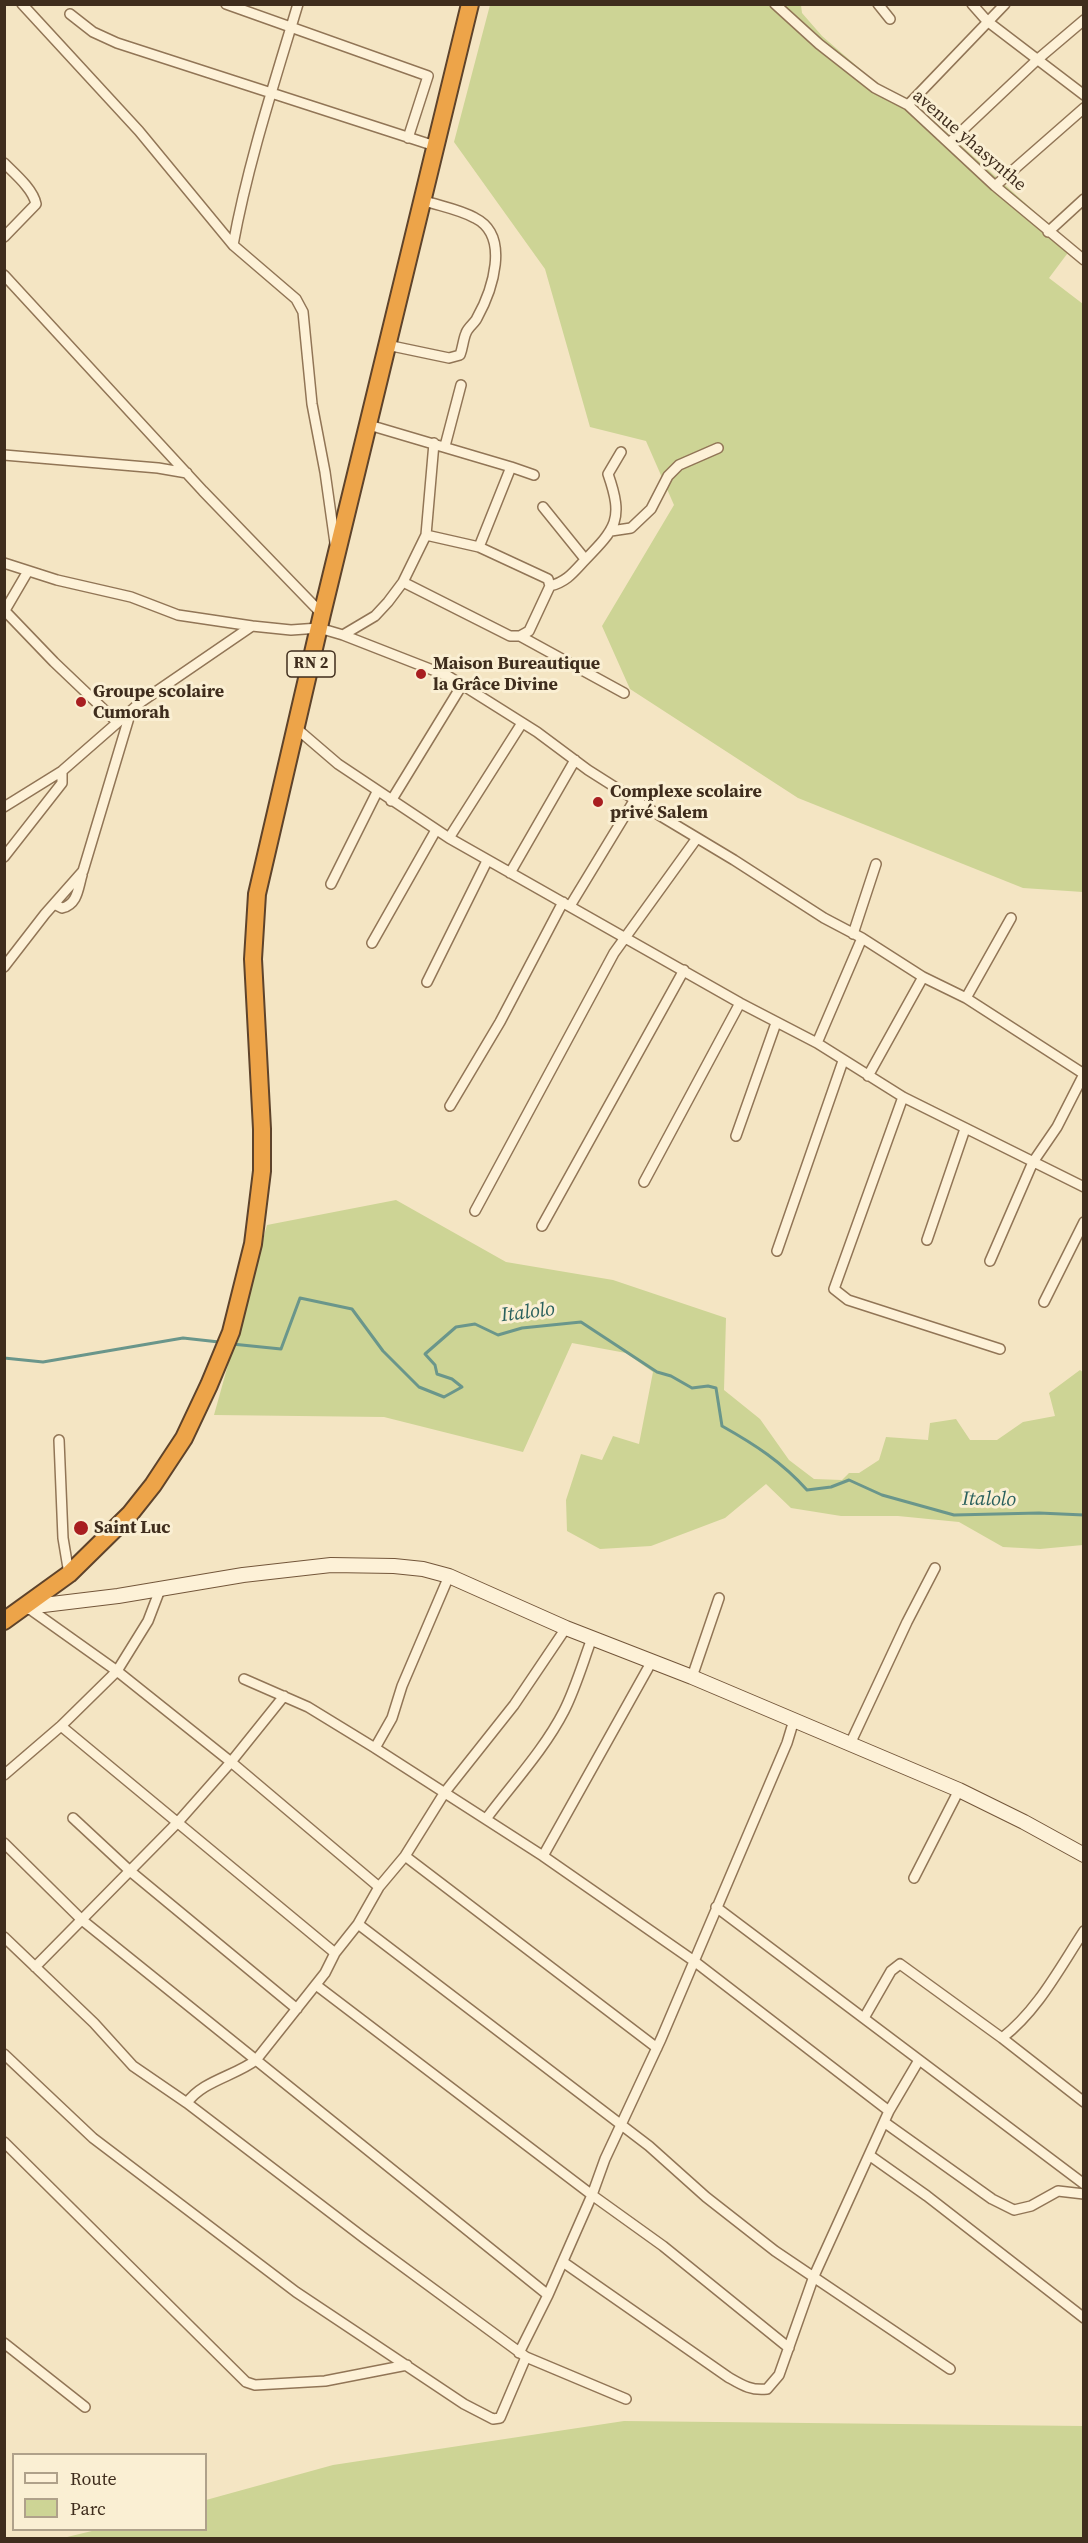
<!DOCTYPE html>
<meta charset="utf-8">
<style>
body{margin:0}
#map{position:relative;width:1088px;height:2543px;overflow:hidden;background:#f4e5c3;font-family:"Source Serif 4",serif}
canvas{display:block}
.frame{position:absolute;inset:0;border:6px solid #3f2d1d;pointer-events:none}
.legend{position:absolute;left:12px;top:2453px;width:195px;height:78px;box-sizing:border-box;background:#faefd3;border:2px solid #afa18a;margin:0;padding:8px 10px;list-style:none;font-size:18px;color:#3f2d1d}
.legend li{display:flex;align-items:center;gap:12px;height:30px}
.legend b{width:30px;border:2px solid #afa18a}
</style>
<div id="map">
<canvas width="1088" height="2543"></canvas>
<div class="frame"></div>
<ul class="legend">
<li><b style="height:8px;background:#fdf1d7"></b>Route</li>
<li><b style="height:16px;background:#cdd495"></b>Parc</li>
</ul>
</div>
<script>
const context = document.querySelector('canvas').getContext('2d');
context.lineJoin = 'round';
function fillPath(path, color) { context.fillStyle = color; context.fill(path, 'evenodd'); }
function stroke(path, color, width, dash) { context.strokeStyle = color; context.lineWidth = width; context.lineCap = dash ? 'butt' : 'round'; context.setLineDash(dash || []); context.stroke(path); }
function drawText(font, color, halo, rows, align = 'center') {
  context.font = font + ' "Source Serif 4",serif'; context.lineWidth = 6; context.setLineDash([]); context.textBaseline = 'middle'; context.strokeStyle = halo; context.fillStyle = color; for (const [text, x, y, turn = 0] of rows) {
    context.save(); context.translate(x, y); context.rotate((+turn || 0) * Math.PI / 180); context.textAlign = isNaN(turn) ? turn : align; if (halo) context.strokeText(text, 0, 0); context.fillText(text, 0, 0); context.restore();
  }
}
fillPath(new Path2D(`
 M490,5H801L802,13L822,36L897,101L926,114L1073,246L1049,278L1083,304V892L1023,888L798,798L630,689L602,626L674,505L646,441L590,427L545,269L454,142Z
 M396,1200L506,1262L613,1280L726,1318L724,1390L760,1419L789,1460L814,1479L842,1480L849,1473H859L879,1460L886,1437L928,1440L930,1423L956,1419L970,1440H997L1023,1422L1055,1416L1049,1393L1080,1370L1084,1373L1083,1545L1040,1549L1003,1547L959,1522L898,1516H841L791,1508L766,1484L725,1518L651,1546L600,1549L567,1531L566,1500L581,1454L602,1460L613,1436L639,1444L653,1372L626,1353L572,1343L523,1452L384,1417L214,1415L267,1225Z
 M624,2421L1083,2426V2538H63L96,2530H206V2500L333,2465Z`), '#cdd495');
stroke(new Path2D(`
 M232,1344L281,1349L300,1298L352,1309L383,1351L419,1387L444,1397L462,1387L452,1379L437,1374L435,1365L425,1354L456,1327L475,1324L498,1335L522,1328L581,1322L657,1372L671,1376L692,1388L708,1386L716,1388L722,1426C754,1444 782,1462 807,1490L831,1487L849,1480L882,1495L954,1515L1039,1513L1084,1515
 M4,1358L43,1362L183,1338L219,1342`), '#6a968b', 3);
const street = new Path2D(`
 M22,4L139,131L233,245L296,299L303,312L312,404L325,472L335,543
 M226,4L428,76L408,138
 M775,4L819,44L875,88L908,105L995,186L1084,260
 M878,4L890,19
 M972,4L987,21L1084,95
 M70,14L93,32L117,43L435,146
 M908,105L1005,4
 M949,143L1038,59L1084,20
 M4,163C15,174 33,189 36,204L4,237
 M995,186L1084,108
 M1048,232L1084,199
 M233,245C248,163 274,84 298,4
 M4,275L203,491L322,614
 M387,345L449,358L460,355C463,347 463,340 466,333C468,327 475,323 477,318C492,291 511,236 475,218C459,209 439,206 422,200
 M369,425L511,467
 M445,446L461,385
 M4,455L158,468L187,473
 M543,507L585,559
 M611,531L631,528L651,509L668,476L679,465L718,448
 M426,535L479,547L511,467L534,475
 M4,563L57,580L131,597L178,615L252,626
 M403,582L510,636H520L529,631L550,586L548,579L479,547
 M550,586C566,582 573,573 584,561C616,528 624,520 608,474L621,452
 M5,611L54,662L117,722
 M4,612L28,571
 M343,635L375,616L388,602L403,582L426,535L434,443
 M520,636L624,693
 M296,728L338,764L449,838L740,1003L817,1043L903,1097L1084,1187
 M391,801L462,685
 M4,807L62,771L141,702L252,626L291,630L319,628L343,635L448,676L537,732L588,770L659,815L734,860L824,918L862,938L923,977L966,998L1084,1074
 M449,838L522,723
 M4,857L62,783V771
 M510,873L575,760
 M331,884L377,792
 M54,904L62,908C78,904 78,888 82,875
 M570,906L635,799
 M853,934L876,864
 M372,943L436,830
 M4,967L45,914L83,871L131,711
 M427,982L487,861
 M966,998L1011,918
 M817,1043L862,938
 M868,1076L923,977
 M903,1097L834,1289L848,1300L1000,1349
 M450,1106L500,1022L563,902
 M736,1136L776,1023
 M644,1182L740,1003
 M475,1211L614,953L697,838
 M542,1226L684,970
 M927,1240L965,1129
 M777,1251L843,1061
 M990,1261L1033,1162L1057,1127L1084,1074
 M1044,1302L1084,1222
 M59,1440L63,1538L69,1574
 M27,1607L117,1671L231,1762L379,1887
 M692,1677L719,1598
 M244,1679L308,1707L375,1748L543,1856L694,1961L889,2111
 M61,1726L335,1953
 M850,1744L907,1622L935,1568
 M375,1748L392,1718L402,1686L449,1576
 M4,1775L61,1726L117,1671L148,1621L161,1587
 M73,1818L130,1871L297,2009
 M486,1819C512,1784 544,1750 564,1711C576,1687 583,1662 592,1638
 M4,1843L82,1920L548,2295
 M405,1856L657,2048
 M543,1856L652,1661
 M914,1878L959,1790
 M716,1907L1084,2184
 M358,1924L649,2146L706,2197L775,2251L950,2369
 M4,1937L94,2023L133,2066L187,2103L364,2238L526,2357L626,2399
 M35,1967L178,1822L231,1762L284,1696
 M316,1985L592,2195L663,2246L789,2348
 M864,2018L891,1971L900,1964L1002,2038L1084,2102
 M1002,2038C1038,2010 1059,1969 1084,1931
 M4,2054L93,2138L296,2292L464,2404L493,2419L500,2418L526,2357
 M187,2103C202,2081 235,2076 256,2060L325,1973L335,1953L358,1924L379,1887L405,1856L445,1792L514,1705L566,1628
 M884,2122L992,2199L1014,2210L1031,2206L1058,2191L1084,2194
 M4,2142L246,2382L255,2385L325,2381L407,2365
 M869,2155L927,2196L1084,2318
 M563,2262L728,2377C742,2385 751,2391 767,2389L779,2375L814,2276L889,2111L919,2060
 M4,2343L85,2407
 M519,2353L548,2295L592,2195L605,2159L661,2039L787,1743L794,1720`);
const secondary = new Path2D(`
 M27,1607L118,1596L243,1575L331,1565L394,1566L423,1569L449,1576L566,1628L692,1677L959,1790L1024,1822L1084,1855`);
const highway = new Path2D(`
 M4,1621L69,1574L130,1514L153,1485L184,1438L209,1385L231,1332L253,1244L262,1171V1129L253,959L257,894L322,614L470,4`);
stroke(street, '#917556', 12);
stroke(secondary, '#73563a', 16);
stroke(highway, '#5e432b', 20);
stroke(street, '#fdf1d7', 9);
stroke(secondary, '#fdf1d7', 14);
stroke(highway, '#eda449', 16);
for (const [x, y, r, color] of [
 [421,674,6,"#a81e20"],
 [81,702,6,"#a81e20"],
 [598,802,6,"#a81e20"],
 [81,1528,8,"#a81e20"]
]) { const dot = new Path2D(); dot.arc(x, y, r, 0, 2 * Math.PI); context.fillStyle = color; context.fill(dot); stroke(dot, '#faefd3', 2); }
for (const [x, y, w] of [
 [311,664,48]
]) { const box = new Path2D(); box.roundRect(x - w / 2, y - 13, w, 26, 4.5); context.fillStyle = '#faefd3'; context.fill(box); stroke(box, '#3f2d1d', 1.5); }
drawText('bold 16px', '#3f2d1d', null, [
 ["RN 2",311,664]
]);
drawText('18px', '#3f2d1d', '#faefd3', [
 ["avenue yhasynthe",969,141,41]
]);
drawText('bold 18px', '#3f2d1d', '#faefd3', [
 ["Maison Bureautique",433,664],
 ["la Grâce Divine",433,685],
 ["Groupe scolaire",93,692],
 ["Cumorah",93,713],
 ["Complexe scolaire",610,792],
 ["privé Salem",610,813],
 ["Saint Luc",94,1528]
], 'left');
drawText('italic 20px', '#2a605d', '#faefd3', [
 ["Italolo",528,1313,-7],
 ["Italolo",989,1500,1]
]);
</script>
